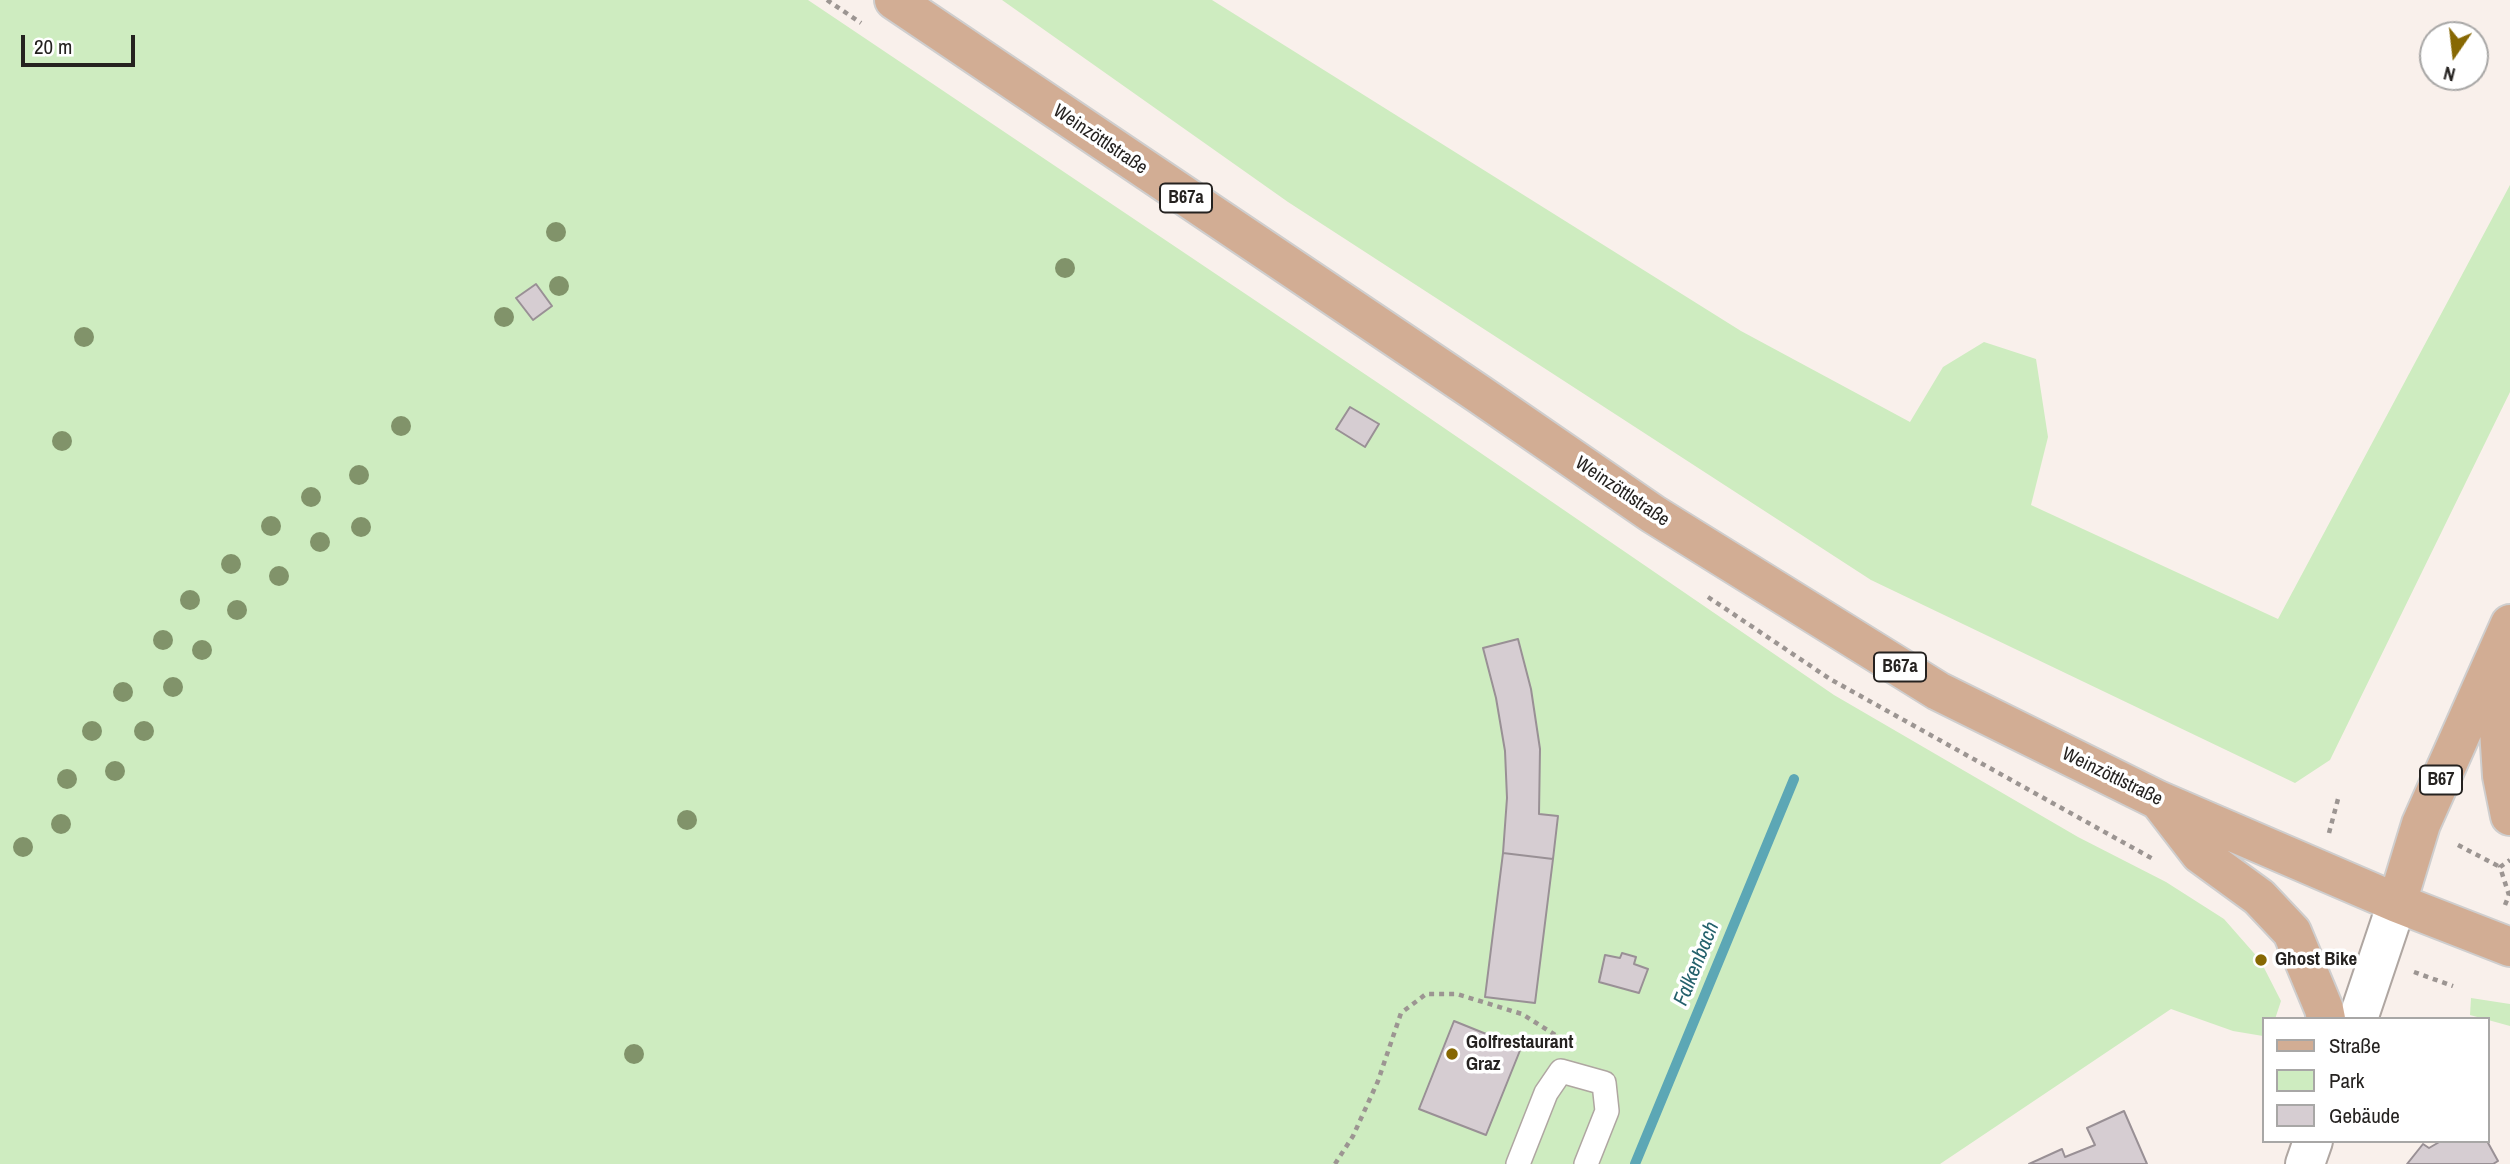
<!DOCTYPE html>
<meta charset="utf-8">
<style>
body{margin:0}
#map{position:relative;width:2510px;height:1164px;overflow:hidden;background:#f9f0eb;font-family:"Archivo Narrow",sans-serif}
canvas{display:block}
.legend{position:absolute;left:2262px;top:1017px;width:228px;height:126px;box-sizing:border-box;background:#fff;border:2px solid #a8a7a6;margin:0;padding:9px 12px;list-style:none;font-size:21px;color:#252220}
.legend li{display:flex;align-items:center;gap:14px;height:35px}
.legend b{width:35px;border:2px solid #a8a7a6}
.north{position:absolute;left:2419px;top:21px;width:70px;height:70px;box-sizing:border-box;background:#fff;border:2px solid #a8a7a6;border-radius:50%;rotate:194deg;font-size:19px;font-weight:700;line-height:28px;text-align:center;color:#252220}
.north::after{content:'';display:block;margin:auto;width:24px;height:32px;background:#876803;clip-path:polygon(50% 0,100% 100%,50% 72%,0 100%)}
.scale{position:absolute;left:21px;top:35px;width:114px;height:32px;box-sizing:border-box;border:4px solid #252220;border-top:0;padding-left:9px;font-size:21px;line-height:24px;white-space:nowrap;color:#252220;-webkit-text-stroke:5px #fff;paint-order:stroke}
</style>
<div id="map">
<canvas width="2510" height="1164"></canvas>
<ul class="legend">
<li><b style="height:9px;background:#d2ad94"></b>Straße</li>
<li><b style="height:19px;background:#ceecc0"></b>Park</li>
<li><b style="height:19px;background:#d6cdd2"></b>Gebäude</li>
</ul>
<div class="north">N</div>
<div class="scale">20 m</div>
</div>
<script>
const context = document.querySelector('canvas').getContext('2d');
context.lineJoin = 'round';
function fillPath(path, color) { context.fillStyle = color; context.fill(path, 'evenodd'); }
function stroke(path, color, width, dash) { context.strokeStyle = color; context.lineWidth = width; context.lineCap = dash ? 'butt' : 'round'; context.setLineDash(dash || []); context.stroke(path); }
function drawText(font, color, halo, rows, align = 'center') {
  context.font = font + ' "Archivo Narrow",sans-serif'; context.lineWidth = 7; context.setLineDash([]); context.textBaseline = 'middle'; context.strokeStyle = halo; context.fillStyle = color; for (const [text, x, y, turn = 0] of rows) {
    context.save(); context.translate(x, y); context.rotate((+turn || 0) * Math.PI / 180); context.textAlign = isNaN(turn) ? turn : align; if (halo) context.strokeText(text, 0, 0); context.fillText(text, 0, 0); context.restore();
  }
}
fillPath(new Path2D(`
 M0,0H808L1393,393L1834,695L2078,837L2166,882L2224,919L2260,960L2281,1001L2275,1019H2263V1036L2233,1031L2171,1009L1940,1164H0Z
 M1002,0H1212L1741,331L1910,422L1943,367L1984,342L2036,359L2048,437L2031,505L2278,619L2510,185V392L2330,760L2295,783L1871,580L1288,202Z
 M2471,998L2510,1004V1026L2470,1015Z`), '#ceecc0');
stroke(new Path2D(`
 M1635,1164L1794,779`), '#5ca7b5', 10);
const building = new Path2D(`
 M536,284L552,306L533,320L516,298Z
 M1350,407L1379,424L1365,447L1336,429Z
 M1518,639L1531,689L1540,749L1539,814L1558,816L1553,859L1503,853L1507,798L1505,751L1496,698L1483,648Z
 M1503,853L1553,859L1535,1003L1485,997Z
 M1622,953L1636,957L1634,964L1648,969L1639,993L1599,982L1605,955L1620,958Z
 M1454,1021L1521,1048L1486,1135L1419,1109Z
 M2124,1111L2147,1164H2029L2062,1149L2065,1157L2095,1145L2087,1128Z
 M2441,1141H2487L2498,1161L2493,1164H2407L2423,1144L2429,1148Z`);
fillPath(building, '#d6cdd2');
stroke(building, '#999095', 2);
const service = new Path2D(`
 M1518,1164L1546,1093L1561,1071L1604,1083L1607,1111L1586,1164`);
const secondary = new Path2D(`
 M2358,1019L2397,903
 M2305,1164L2313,1141`);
const primary = new Path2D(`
 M894,0L1479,394L1653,514L1938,691L2158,800L2397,903L2510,947
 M2495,667L2502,776L2510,816
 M2160,802L2200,854L2259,897L2292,932L2324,1009L2326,1019
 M2397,903L2421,824L2510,624`);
stroke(service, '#afa6a1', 26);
stroke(secondary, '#afa6a1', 42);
stroke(primary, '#cfcece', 42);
stroke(new Path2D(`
 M827,0L861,23
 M1708,597L1830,679L2153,859
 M2329,833L2338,799
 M2458,845L2500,867
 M2505,905L2509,895L2500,867L2510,860
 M2414,972L2453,986
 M1335,1164L1353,1136L1378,1081L1401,1013L1426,994H1457L1522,1014L1557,1036L1558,1042`), '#9c9592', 4.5, [5, 5]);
stroke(service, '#fff', 23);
stroke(secondary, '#fff', 38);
stroke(primary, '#d2ad94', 38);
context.fillStyle = '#81936a';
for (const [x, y] of [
 [556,232],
 [1065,268],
 [559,286],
 [504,317],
 [84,337],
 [401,426],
 [62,441],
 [359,475],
 [311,497],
 [271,526],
 [361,527],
 [320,542],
 [231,564],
 [279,576],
 [190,600],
 [237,610],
 [163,640],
 [202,650],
 [173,687],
 [123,692],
 [92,731],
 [144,731],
 [115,771],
 [67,779],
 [687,820],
 [61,824],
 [23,847],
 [634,1054]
]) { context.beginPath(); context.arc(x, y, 10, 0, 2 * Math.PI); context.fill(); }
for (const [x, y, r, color] of [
 [2261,960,7,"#876803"],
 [1452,1054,7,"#876803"]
]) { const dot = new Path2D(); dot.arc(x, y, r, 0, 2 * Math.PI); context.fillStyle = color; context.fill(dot); stroke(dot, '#fff', 2.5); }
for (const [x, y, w] of [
 [1186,198,52],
 [1900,667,52],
 [2441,780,42]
]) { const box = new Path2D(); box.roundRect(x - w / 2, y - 14.5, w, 29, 5); context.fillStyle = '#fff'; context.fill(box); stroke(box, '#252220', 2); }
drawText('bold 18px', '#252220', null, [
 ["B67a",1186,198],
 ["B67a",1900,667],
 ["B67",2441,780]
]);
drawText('19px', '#252220', '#fff', [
 ["Weinzöttlstraße",1100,140,34],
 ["Weinzöttlstraße",1622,492,34],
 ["Weinzöttlstraße",2112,777,26]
]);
drawText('bold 19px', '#252220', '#fff', [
 ["Ghost Bike",2275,960],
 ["Golfrestaurant",1466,1043],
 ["Graz",1466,1065]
], 'left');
drawText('italic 21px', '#24616c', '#fff', [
 ["Falkenbach",1697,964,-68]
]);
</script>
